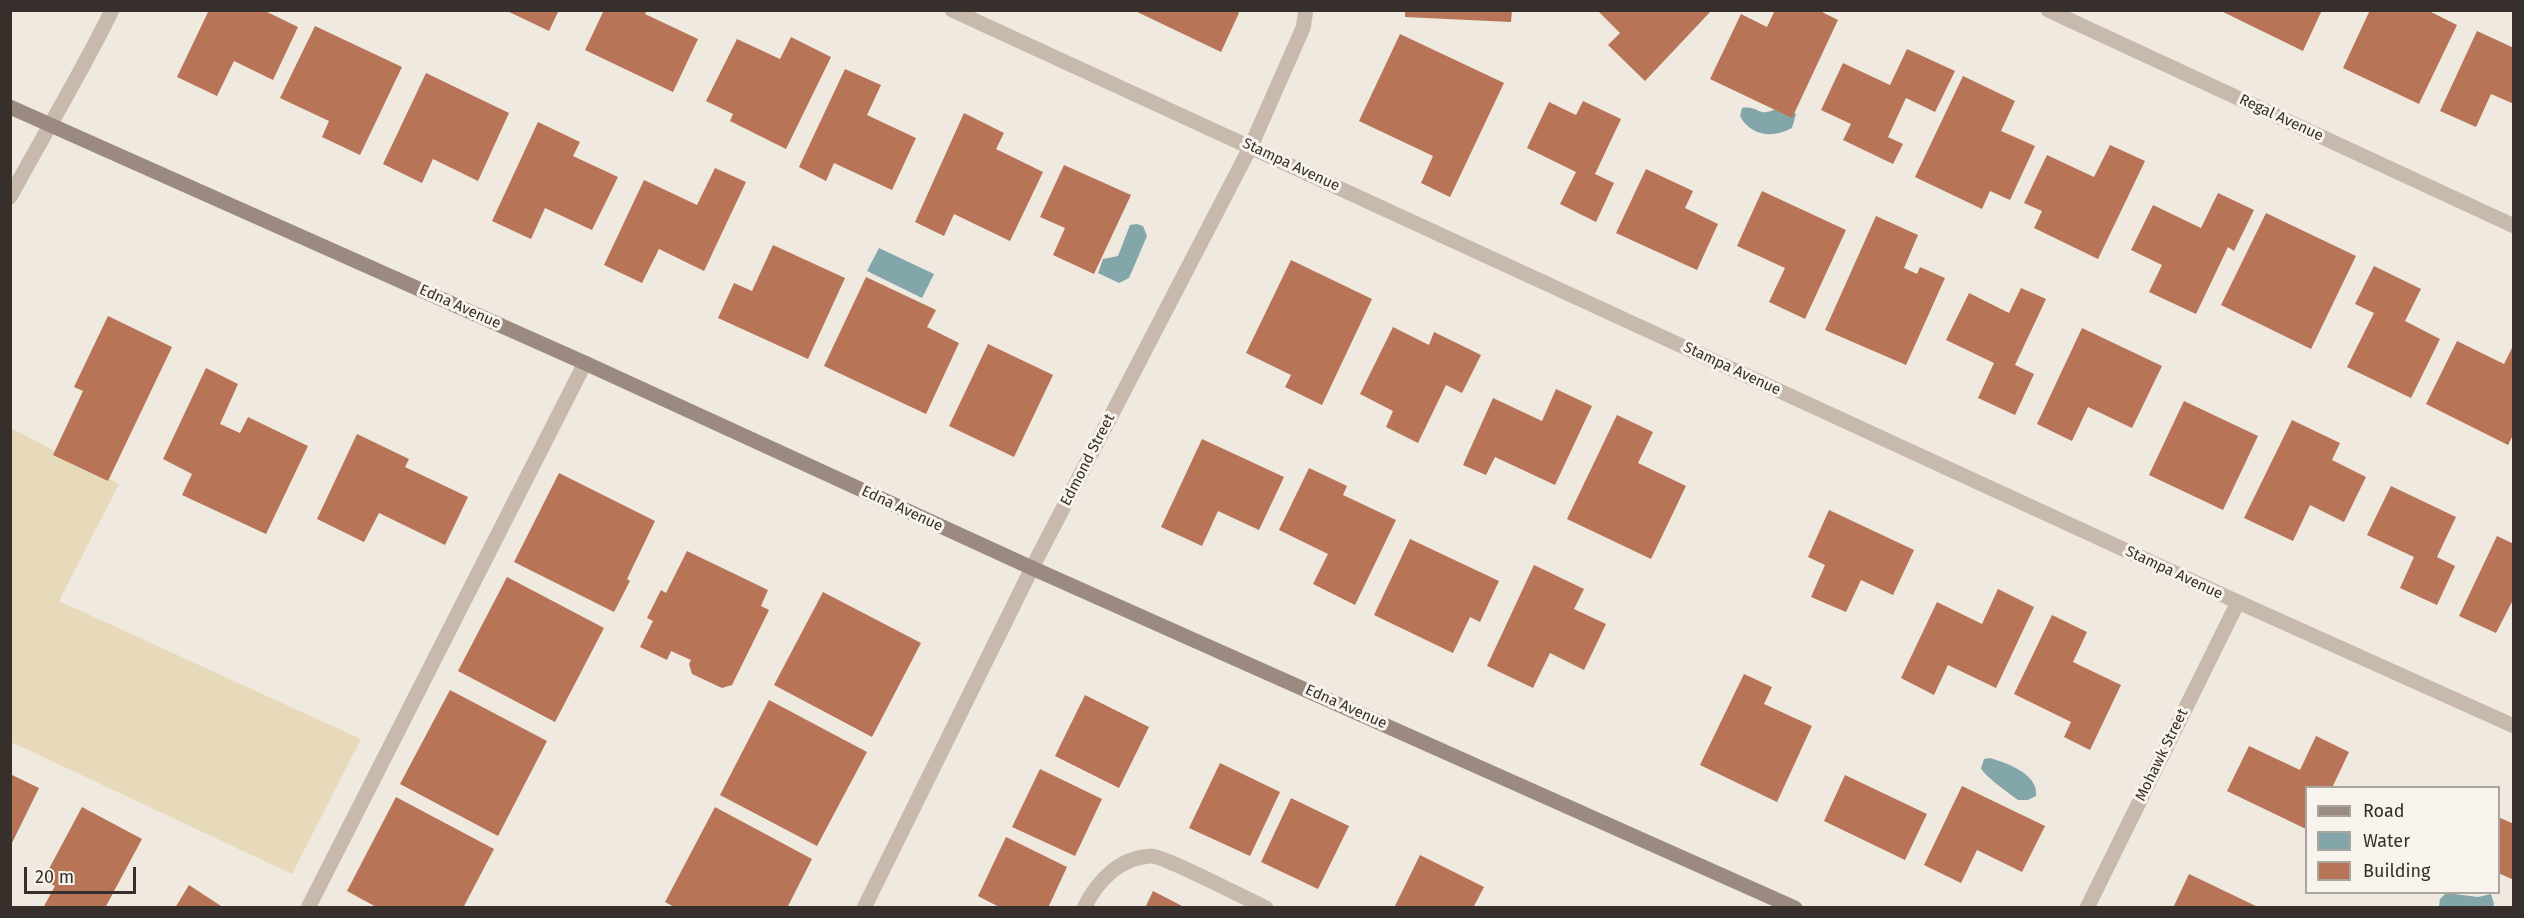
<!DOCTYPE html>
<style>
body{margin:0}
#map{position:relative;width:2524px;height:918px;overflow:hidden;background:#f0e9e0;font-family:"Fira Sans",sans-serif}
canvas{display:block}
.frame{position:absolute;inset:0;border:12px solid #362f2b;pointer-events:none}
.legend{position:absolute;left:2305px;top:786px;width:195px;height:108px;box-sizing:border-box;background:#f8f3ec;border:2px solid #aaa59f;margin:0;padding:8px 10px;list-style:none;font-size:18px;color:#362f2b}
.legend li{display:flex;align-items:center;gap:12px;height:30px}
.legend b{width:30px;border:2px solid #aaa59f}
.scale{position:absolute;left:24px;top:867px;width:112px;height:27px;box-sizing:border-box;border:3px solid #362f2b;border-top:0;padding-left:8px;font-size:18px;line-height:21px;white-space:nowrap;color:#362f2b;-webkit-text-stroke:4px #f8f3ec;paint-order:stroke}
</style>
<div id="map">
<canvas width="2524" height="918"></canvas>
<div class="frame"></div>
<ul class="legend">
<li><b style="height:8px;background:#9a8a7f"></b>Road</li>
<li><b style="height:16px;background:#82a6aa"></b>Water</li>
<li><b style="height:16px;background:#b77457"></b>Building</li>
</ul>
<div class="scale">20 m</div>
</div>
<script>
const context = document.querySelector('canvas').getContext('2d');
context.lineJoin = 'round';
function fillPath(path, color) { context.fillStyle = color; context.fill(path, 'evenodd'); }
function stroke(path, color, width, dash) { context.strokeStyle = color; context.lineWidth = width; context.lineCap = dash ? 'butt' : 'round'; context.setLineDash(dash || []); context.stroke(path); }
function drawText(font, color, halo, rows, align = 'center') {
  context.font = font + ' "Fira Sans",sans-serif'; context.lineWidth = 6; context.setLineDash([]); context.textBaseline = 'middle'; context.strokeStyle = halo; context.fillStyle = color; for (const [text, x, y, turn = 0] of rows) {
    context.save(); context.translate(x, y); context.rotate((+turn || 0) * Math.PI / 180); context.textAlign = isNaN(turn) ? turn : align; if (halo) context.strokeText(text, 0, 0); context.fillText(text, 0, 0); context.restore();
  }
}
fillPath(new Path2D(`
 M11,428L119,484L59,601L361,739L292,874L11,742Z`), '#e7dabb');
fillPath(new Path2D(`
 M1783,105L1796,114L1792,128C1774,138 1751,137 1740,116L1742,108C1762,105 1756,121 1783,105Z
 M1137,224L1143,226L1147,236L1129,278L1119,283L1098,273L1103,259L1118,256L1130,225Z
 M879,248L934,274L922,298L867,271Z
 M1990,758C2007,763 2039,774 2036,796L2028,800H2018C2009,793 1984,776 1981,768L1984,759Z
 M2446,893L2478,897L2491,894L2494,904L2493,907H2439L2440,899Z`), '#82a6aa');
fillPath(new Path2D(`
 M209,10H263L298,27L273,80L234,61L217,96L177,77Z
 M505,10H559L549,31Z
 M604,10H647L645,14L698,39L673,92L585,50Z
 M1133,10H1235L1239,13L1221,52Z
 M1405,10H1512L1511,22L1405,17Z
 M1597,10H1712L1645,81L1608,45L1620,33Z
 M1775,10H1818L1838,20L1792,118L1710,79L1741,14L1767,27Z
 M2219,10H2322L2303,51Z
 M2370,10H2427L2457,25L2419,104L2343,68Z
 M315,26L402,67L360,155L322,137L329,121L280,98Z
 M2477,31L2514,48V104L2491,94L2476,127L2440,111Z
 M1400,34L1504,83L1450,197L1421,183L1433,156L1359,121Z
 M791,37L831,57L786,149L730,121L733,114L706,101L737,39L780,59Z
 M1907,49L1955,71L1935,112L1906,98L1888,137L1903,144L1893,164L1843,140L1851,124L1821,110L1843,63L1890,85Z
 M845,69L881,85L867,115L916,138L892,190L834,163L826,181L799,167Z
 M426,73L509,113L478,181L433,159L422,183L383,164Z
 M1963,76L2015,101L2001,131L2035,146L2010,200L1990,191L1982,209L1915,177Z
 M1583,101L1621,119L1595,174L1614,183L1596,222L1560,204L1576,172L1527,148L1549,102L1576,115Z
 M964,113L1004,133L996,149L1043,172L1010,241L954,214L944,236L915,222Z
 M538,122L580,142L573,156L618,177L592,230L545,208L531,239L492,221Z
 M2110,145L2145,161L2098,259L2034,228L2042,211L2024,203L2047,155L2094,177Z
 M1064,165L1131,195L1094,274L1053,255L1065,228L1040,217Z
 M715,168L746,182L704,271L659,249L642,283L604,265L644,180L697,205Z
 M1646,169L1693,191L1685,208L1718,224L1697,270L1616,233Z
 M1762,191L1846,230L1805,319L1769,302L1785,268L1737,246Z
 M2218,193L2254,210L2234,251L2228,247L2196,314L2149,292L2162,265L2131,250L2153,205L2201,228Z
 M2266,213L2356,256L2311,349L2221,305Z
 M1876,216L1918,235L1904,268L1917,274L1920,267L1945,278L1906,365L1825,330Z
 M773,245L845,278L808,359L718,318L734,283L752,291Z
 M1291,260L1372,299L1322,405L1285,387L1291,375L1246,353Z
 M2374,266L2421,289L2405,321L2440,339L2411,398L2347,367L2374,313L2355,304Z
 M866,277L936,310L927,327L959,343L926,414L824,366Z
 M2021,288L2046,299L2015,365L2034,374L2015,415L1978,398L1994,363L1946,340L1969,293L2009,313Z
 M108,316L172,347L108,481L53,455L83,391L74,387Z
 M1393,327L1429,345L1434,332L1481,355L1462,393L1446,385L1418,443L1386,427L1393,411L1360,394Z
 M2082,328L2162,366L2132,428L2088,407L2072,441L2037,424Z
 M2457,341L2504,364L2514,344V433L2508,445L2426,404Z
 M988,344L1053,375L1014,457L949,426Z
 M206,368L238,384L220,424L240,433L248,417L308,446L266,534L182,495L192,474L163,459Z
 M1556,389L1592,406L1555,485L1495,457L1486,475L1463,465L1493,398L1542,421Z
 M2184,401L2258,436L2223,510L2149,475Z
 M1617,415L1653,432L1638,463L1686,486L1651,559L1567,519Z
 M2292,420L2340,443L2332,460L2366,477L2344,522L2310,505L2293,541L2244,518Z
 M357,434L409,459L405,467L468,497L445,545L379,513L364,542L317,519Z
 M1202,439L1284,477L1259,530L1218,511L1202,546L1161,527Z
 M1309,468L1347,486L1343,495L1396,520L1355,605L1313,584L1328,554L1279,530Z
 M559,473L655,521L627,579L630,581L614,612L514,562Z
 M2391,486L2456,517L2437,557L2455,566L2437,605L2400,588L2414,557L2367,535Z
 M1829,510L1914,550L1893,595L1861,580L1846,612L1811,597L1825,565L1808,557Z
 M2497,536L2514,544V598L2496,633L2459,616Z
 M1410,539L1499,581L1480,622L1470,617L1453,653L1374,615Z
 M687,551L768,590L761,606L769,610L732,685L722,688L692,674L689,664L691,660L671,651L667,660L640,647L653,621L647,618L661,590L666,593Z
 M1534,565L1584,589L1574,609L1606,624L1584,670L1550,653L1533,688L1487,666Z
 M507,577L604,628L555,722L458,671Z
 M1998,589L2034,607L1996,688L1948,665L1934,695L1901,678L1937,602L1982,624Z
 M823,592L921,643L872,737L774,685Z
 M2052,615L2087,632L2073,662L2121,685L2090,750L2064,737L2071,722L2014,694Z
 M1744,674L1772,687L1764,704L1812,726L1777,802L1700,765Z
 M450,690L547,741L498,836L400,784Z
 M1085,695L1149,727L1119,788L1055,756Z
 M769,700L867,752L817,846L720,795Z
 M2316,736L2349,752L2332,788H2306V829L2227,791L2249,746L2300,770Z
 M1220,763L1280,792L1250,856L1189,828Z
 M1040,769L1102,799L1075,856L1012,827Z
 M10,774L39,788L10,847Z
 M1845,775L1927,814L1905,860L1824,821Z
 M1962,786L2045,826L2022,872L1977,850L1961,883L1924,865Z
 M396,797L494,849L463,908H378L347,891Z
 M1291,798L1349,826L1318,889L1261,862Z
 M82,807L142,839L105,908H43L55,886L43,880Z
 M715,807L812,859L787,908H676L665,902Z
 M2498,817L2514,824V880L2498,873Z
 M1006,837L1067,867L1048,908H1001L978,896Z
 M1420,855L1484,887L1473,908H1394Z
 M2189,874L2260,908H2173Z
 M189,885L224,908H175Z
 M1153,891L1186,908H1145Z`), '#b77457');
stroke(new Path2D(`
 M308,908L585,363`), '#c7baad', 15);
stroke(new Path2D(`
 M952,10L2238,602L2514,726
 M2048,10L2514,226
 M10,197C44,134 81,74 112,10
 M864,908L1032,568L1251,146L1303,28L1306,10
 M1084,908C1097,881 1120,857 1151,856C1162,855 1249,900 1266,908
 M2087,908L2238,602`), '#c7baad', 15);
stroke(new Path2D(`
 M10,107L585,363L1032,568L1795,908`), '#9a8a7f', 15);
drawText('15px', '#362f2b', '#f8f3ec', [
 ["Regal Avenue",2281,118,25],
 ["Stampa Avenue",1291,165,25],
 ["Edna Avenue",460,307,24],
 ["Stampa Avenue",1732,369,25],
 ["Edmond Street",1088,460,-63],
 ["Edna Avenue",902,509,25],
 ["Stampa Avenue",2174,573,25],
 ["Edna Avenue",1346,707,24],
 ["Mohawk Street",2162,755,-64]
]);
</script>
